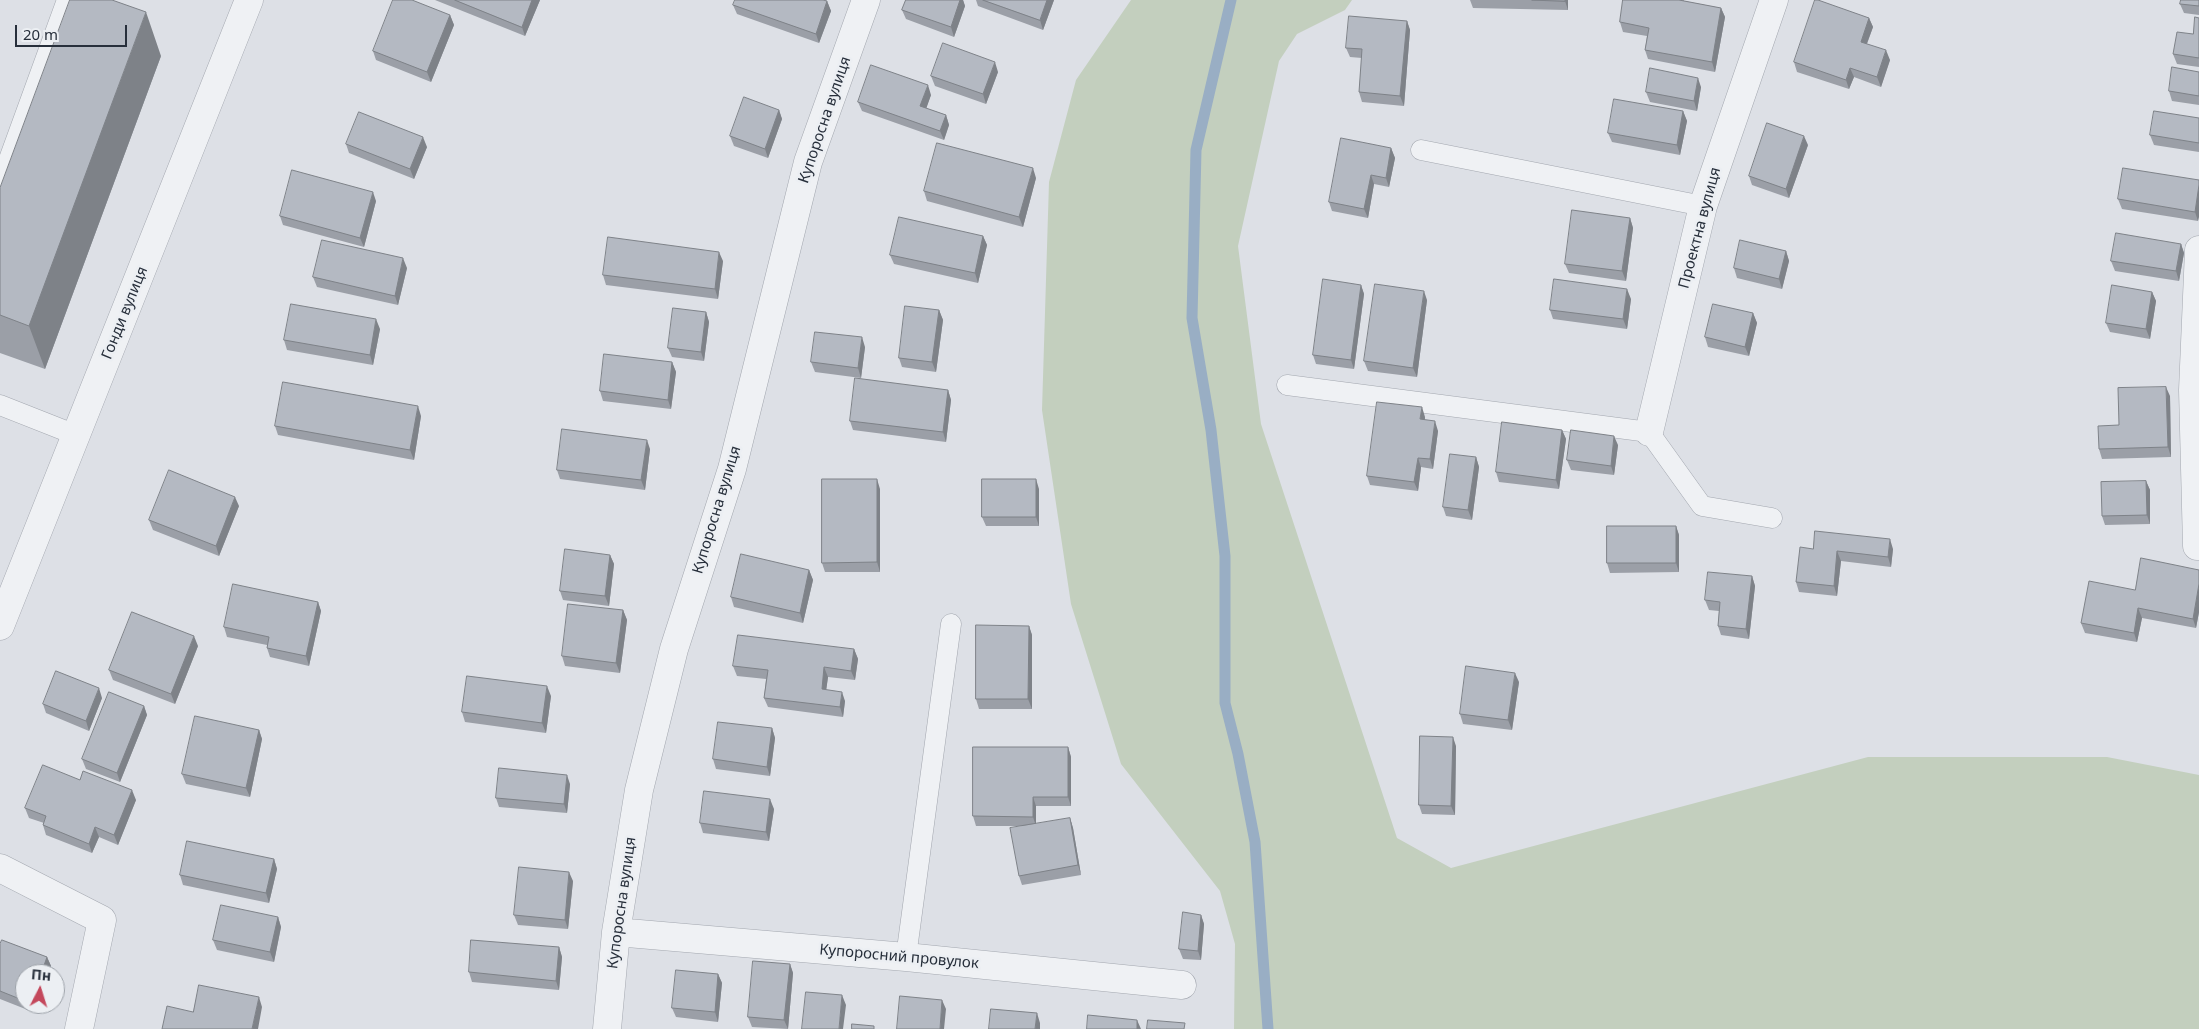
<!DOCTYPE html>
<meta charset="utf-8">
<style>
body{margin:0}
#map{position:relative;width:2199px;height:1029px;overflow:hidden;background:#dde0e6;font-family:"Noto Sans",sans-serif}
canvas{display:block}
.north{position:absolute;left:15px;top:964px;width:50px;height:50px;box-sizing:border-box;background:#eceff3;border:1px solid #9da2a9;border-radius:50%;rotate:5deg;font-size:14px;font-weight:700;line-height:20px;text-align:center;color:#272f3b}
.north::after{content:'';display:block;margin:auto;width:18px;height:22px;background:#c4485c;clip-path:polygon(50% 0,100% 100%,50% 72%,0 100%)}
.scale{position:absolute;left:15px;top:25px;width:112px;height:22px;box-sizing:border-box;border:2px solid #272f3b;border-top:0;padding-left:6px;font-size:15px;line-height:18px;white-space:nowrap;color:#272f3b;-webkit-text-stroke:4px #eceff3;paint-order:stroke}
</style>
<div id="map">
<canvas width="2199" height="1029"></canvas>
<div class="north">Пн</div>
<div class="scale">20 m</div>
</div>
<script>
const context = document.querySelector('canvas').getContext('2d');
context.lineJoin = 'round';
function fillPath(path, color) { context.fillStyle = color; context.fill(path, 'evenodd'); }
function stroke(path, color, width, dash) { context.strokeStyle = color; context.lineWidth = width; context.lineCap = dash ? 'butt' : 'round'; context.setLineDash(dash || []); context.stroke(path); }
function drawText(font, color, halo, rows, align = 'center') {
  context.font = font + ' "Noto Sans",sans-serif'; context.lineWidth = 5; context.setLineDash([]); context.textBaseline = 'middle'; context.strokeStyle = halo; context.fillStyle = color; for (const [text, x, y, turn = 0] of rows) {
    context.save(); context.translate(x, y); context.rotate((+turn || 0) * Math.PI / 180); context.textAlign = isNaN(turn) ? turn : align; if (halo) context.strokeText(text, 0, 0); context.fillText(text, 0, 0); context.restore();
  }
}
fillPath(new Path2D(`
 M1131,0H1352L1345,10L1297,34L1279,61L1238,246L1261,424L1397,838L1451,868L1868,757H2107L2199,775V1029H1234L1235,944L1220,891L1121,764L1071,604L1042,410L1049,182L1076,80Z`), '#c3cfbe');
stroke(new Path2D(`
 M1231,0L1196,150L1192,318L1211,430L1225,556V703L1238,754L1255,842L1268,1029`), '#99aec4', 11);
const service = new Path2D(`
 M1421,150L1703,206
 M0,184L67,0
 M1287,385L1649,432L1702,506L1772,518
 M0,405L76,435
 M906,957L951,624`);
const minor = new Path2D(`
 M2199,250L2193,390L2197,546H2199
 M1649,432L1703,206L1774,0
 M0,626L249,0
 M0,868L102,920L79,1029
 M616,932L906,957L1182,985
 M607,1029L616,932L639,790L674,649L732,469L808,162L866,0`);
stroke(service, '#a3a7af', 21);
stroke(minor, '#a3a7af', 29);
stroke(service, '#eff1f4', 20);
stroke(minor, '#eff1f4', 28);
fillPath(new Path2D(`
 M435,0H540L525,36Z
 M906,0H963L965,6L954,37L906,19L902,10Z
 M976,0H1054L1043,30L978,6Z
 M1470,0H1568V10L1473,8Z
 M1623,0H1684V1L1721,8L1725,17L1715,72L1648,59L1645,50L1647,36L1623,32L1620,22Z
 M2199,0V15L2184,13L2180,4Z
 M827,1L831,11L819,43L737,14L733,5Z
 M450,15L454,25L431,82L376,60L373,51Z
 M1869,18L1873,27L1867,44L1890,60L1881,87L1854,77L1849,89L1797,72L1794,62Z
 M2199,18V67L2177,64L2173,54L2193,34Z
 M1407,21L1410,30L1404,106L1362,102L1359,92L1362,58L1350,57L1346,48Z
 M161,56L45,369L0,353V188Z
 M998,72L986,104L935,86L931,76Z
 M2199,72V105L2172,101L2169,91Z
 M1701,87L1697,111L1650,102L1646,92Z
 M931,95L926,108L946,115L949,125L944,140L862,111L858,102Z
 M779,110L782,119L768,158L734,146L730,136Z
 M1683,111L1687,121L1680,155L1612,142L1608,133Z
 M2199,118V152L2154,145L2150,135Z
 M346,144L427,147L414,179L349,153Z
 M1808,145L1789,198L1752,185L1749,176Z
 M1391,148L1395,158L1389,187L1374,184L1368,218L1332,211L1329,202Z
 M1036,178L1023,227L927,201L924,191Z
 M2199,185L2198,221L2122,209L2118,199Z
 M376,201L364,247L283,225L280,216Z
 M1630,218L1633,228L1626,281L1569,273L1565,264Z
 M983,236L987,245L978,283L894,264L890,255Z
 M2181,244L2184,253L2179,281L2115,271L2111,261Z
 M1786,251L1789,261L1782,289L1737,278L1734,268Z
 M723,261L718,299L606,285L603,275Z
 M407,268L398,305L317,287L313,277Z
 M1361,285L1364,294L1354,369L1316,364L1313,355Z
 M2152,292L2156,301L2150,339L2110,332L2106,323Z
 M1631,299L1627,329L1553,319L1550,310Z
 M1427,300L1417,377L1368,371L1364,361Z
 M939,310L943,320L936,372L902,367L899,358Z
 M706,312L709,322L704,361L672,357L668,348Z
 M1753,313L1757,323L1749,356L1708,347L1705,337Z
 M380,329L373,365L287,350L284,340Z
 M865,347L861,378L815,372L811,362Z
 M672,362L676,372L671,409L603,401L600,391Z
 M948,390L951,400L946,442L853,430L850,421Z
 M2170,396L2171,457L2102,459L2099,449L2119,425Z
 M421,416L414,460L278,435L275,426Z
 M1425,417V420L1438,431L1433,469L1421,467L1418,491L1370,485L1367,476Z
 M1562,430L1566,439L1559,489L1499,482L1496,472Z
 M1618,445L1614,475L1571,470L1567,460Z
 M650,449L645,490L560,479L557,470Z
 M1476,457L1479,467L1472,520L1446,516L1443,507Z
 M2146,481L2150,490V524L2105,525L2102,516Z
 M880,489V572H825L822,563Z
 M1039,489V526H986L982,517Z
 M239,506L219,556L153,530L149,520Z
 M1676,526L1679,535V572L1610,573L1607,563Z
 M1813,549H1893L1891,567L1841,561L1837,596L1799,592L1796,582Z
 M610,555L614,564L609,606L563,600L560,591Z
 M809,570L813,580L803,623L734,607L731,597Z
 M2199,570V612L2196,628L2142,618L2137,642L2085,633L2081,623L2135,590Z
 M1752,576L1755,586L1749,639L1721,635L1718,626L1719,611L1709,610L1705,600Z
 M318,602L321,611L309,666L270,657L267,648V645L227,637L224,627Z
 M623,610L627,620L620,673L565,666L562,656Z
 M1029,626L1032,635V709H979L976,699Z
 M198,646L175,704L113,680L109,670Z
 M854,649L858,659L855,680L828,677L826,690L845,701L843,717L768,707L764,698L766,679L737,676L733,666Z
 M1519,682L1512,730L1463,724L1460,714Z
 M551,696L546,733L465,722L462,712Z
 M102,698L89,731L46,713L43,704Z
 M144,706L147,715L120,782L86,769L82,759Z
 M772,728L775,738L770,776L716,769L713,759Z
 M259,730L262,739L250,797L186,784L182,774Z
 M1456,746L1455,815L1422,814L1419,805Z
 M1068,747L1071,757V806H1036V824L1070,818L1073,828L1081,875L1022,885L1019,876L1023,826H976L973,816Z
 M80,780L136,800L118,845L99,837L92,853L46,835L43,825L44,823L29,818L25,808Z
 M570,784L567,813L499,807L496,798Z
 M774,809L769,841L703,833L700,823Z
 M274,859L277,869L269,903L183,885L180,875Z
 M573,881L568,929L518,925L514,915Z
 M1201,915L1204,924L1201,960L1183,959L1179,949Z
 M278,917L281,927L274,962L217,950L213,940Z
 M0,944L47,957L51,966L48,974H25V1004H36L33,1012L0,999Z
 M559,947L562,957L559,990L472,982L469,972Z
 M790,964L793,973L788,1029L752,1027L748,1017Z
 M718,974L722,983L718,1022L676,1017L672,1008Z`), '#9b9fa7');
fillPath(new Path2D(`
 M532,0H540L525,36L522,27Z
 M960,0H963L965,6L954,37L951,27Z
 M1047,0H1054L1043,30L1040,20Z
 M1565,0H1568V10L1565,1Z
 M827,1L831,11L819,43L816,34Z
 M1721,8L1725,17L1715,72L1712,62Z
 M146,12L161,56L45,369L29,326Z
 M450,15L454,25L431,82L427,72Z
 M1869,18L1873,27L1864,51L1861,42Z
 M1407,21L1410,30L1404,106L1400,96Z
 M1886,50L1890,60L1881,87L1877,77Z
 M995,62L998,72L986,104L983,94Z
 M1850,68L1854,77L1849,89L1846,80Z
 M1698,78L1701,87L1697,111L1694,101Z
 M928,85L931,95L924,115L920,106Z
 M779,110L782,119L768,158L765,149Z
 M1683,111L1687,121L1680,155L1677,145Z
 M946,115L949,125L944,140L940,131Z
 M1804,136L1808,145L1789,198L1786,189Z
 M423,137L427,147L414,179L410,169Z
 M1391,148L1395,158L1389,187L1386,178Z
 M1033,168L1036,178L1023,227L1019,217Z
 M1371,175L1374,184L1368,218L1364,209Z
 M2199,185V217L2198,221L2195,212Z
 M373,192L376,201L364,247L360,238Z
 M1630,218L1633,228L1626,281L1622,271Z
 M983,236L987,245L978,283L975,273Z
 M2181,244L2184,253L2179,281L2176,271Z
 M1786,251L1789,261L1782,289L1779,279Z
 M719,252L723,261L718,299L715,289Z
 M403,258L407,268L398,305L395,296Z
 M1361,285L1364,294L1354,369L1351,360Z
 M1627,289L1631,299L1627,329L1623,319Z
 M1424,291L1427,300L1417,377L1413,368Z
 M2152,292L2156,301L2150,339L2146,329Z
 M939,310L943,320L936,372L932,362Z
 M706,312L709,322L704,361L701,352Z
 M1753,313L1757,323L1749,356L1745,347Z
 M376,319L380,329L373,365L370,355Z
 M862,337L865,347L861,378L858,368Z
 M672,362L676,372L671,409L668,400Z
 M2166,387L2170,396L2171,457L2168,447Z
 M948,390L951,400L946,442L943,432Z
 M418,406L421,416L414,460L410,450Z
 M1422,407L1425,417L1424,429L1420,419Z
 M1435,421L1438,431L1433,469L1430,459Z
 M1562,430L1566,439L1559,489L1556,480Z
 M1614,436L1618,445L1614,475L1611,466Z
 M647,440L650,449L645,490L641,480Z
 M1476,457L1479,467L1472,520L1468,510Z
 M1418,458L1421,467L1418,491L1414,482Z
 M877,479L880,489V572L877,562Z
 M1036,479L1039,489V526L1036,517Z
 M2146,481L2150,490V524L2147,515Z
 M235,497L239,506L219,556L216,546Z
 M1676,526L1679,535V572L1676,563Z
 M1890,539L1893,549L1891,567L1888,557Z
 M1837,551L1841,561L1837,596L1834,586Z
 M610,555L614,564L609,606L605,596Z
 M809,570L813,580L803,623L800,613Z
 M1752,576L1755,586L1749,639L1746,629Z
 M2199,584V612L2196,628L2193,619Z
 M318,602L321,611L309,666L306,656Z
 M2138,608L2142,618L2137,642L2134,633Z
 M623,610L627,620L620,673L616,663Z
 M1029,626L1032,635V709L1028,699Z
 M194,636L198,646L175,704L171,694Z
 M854,649L858,659L855,680L851,671Z
 M824,667L828,677L825,699L822,689Z
 M1515,673L1519,682L1512,730L1508,720Z
 M547,686L551,696L546,733L542,723Z
 M99,688L102,698L89,731L86,721Z
 M842,692L845,701L843,717L840,707Z
 M144,706L147,715L120,782L117,773Z
 M772,728L775,738L770,776L767,767Z
 M259,730L262,739L250,797L246,788Z
 M1453,737L1456,746L1455,815L1451,806Z
 M1068,747L1071,757V806L1068,797Z
 M567,775L570,784L567,813L564,804Z
 M132,790L136,800L118,845L114,835Z
 M1033,797L1036,806V826L1033,817Z
 M770,799L774,809L769,841L766,832Z
 M1070,818L1073,828L1081,875L1078,865Z
 M95,827L99,837L92,853L89,844Z
 M274,859L277,869L269,903L266,893Z
 M569,872L573,881L568,929L565,920Z
 M1201,915L1204,924L1201,960L1198,951Z
 M278,917L281,927L274,962L270,952Z
 M559,947L562,957L559,990L556,981Z
 M47,957L51,966L48,974H41Z
 M790,964L793,973L788,1029L784,1020Z
 M718,974L722,983L718,1022L715,1012Z
 M842,995L846,1005L843,1029H839Z
 M259,997L262,1007L258,1029H252Z
 M942,1000L946,1009L944,1029H940Z
 M30,1004H36L33,1012Z
 M1037,1013L1040,1023V1029H1035Z
 M1137,1020L1141,1029H1137Z`), '#7e8288');
const building = new Path2D(`
 M70,0H112L146,12L29,326L0,315V188Z
 M393,0H412L450,15L427,72L373,51Z
 M455,0H532L522,27Z
 M735,0H823L827,1L816,34L733,5Z
 M906,0H960L951,27L902,10Z
 M983,0H1047L1040,20Z
 M1532,0H1565V1Z
 M1623,0H1679L1721,8L1712,62L1645,50L1649,28L1620,22Z
 M1815,0H1818L1869,18L1861,42L1886,50L1877,77L1850,68L1846,80L1794,62Z
 M2181,0H2199V6L2180,4Z
 M1349,16L1407,21L1400,96L1359,92L1362,49L1346,48Z
 M2195,17L2199,18V58L2173,54L2177,32L2193,34Z
 M943,43L995,62L983,94L931,76Z
 M871,65L928,85L920,106L946,115L940,131L858,102Z
 M2172,67L2199,72V96L2169,91Z
 M1650,68L1698,78L1694,101L1646,92Z
 M744,97L779,110L765,149L730,136Z
 M1614,99L1683,111L1677,145L1608,133Z
 M2154,111L2199,118V143L2150,135Z
 M359,112L423,137L410,169L346,144Z
 M1767,123L1804,136L1786,189L1749,176Z
 M1341,138L1391,148L1386,178L1371,175L1364,209L1329,202Z
 M937,143L1033,168L1019,217L924,191Z
 M2123,168L2199,180V185L2195,212L2118,199Z
 M292,170L373,192L360,238L280,216Z
 M1572,210L1630,218L1622,271L1565,264Z
 M899,217L983,236L975,273L890,255Z
 M2116,233L2181,244L2176,271L2111,261Z
 M608,237L719,252L715,289L603,275Z
 M322,240L403,258L395,296L313,277Z
 M1740,240L1786,251L1779,279L1734,268Z
 M1323,279L1361,285L1351,360L1313,355Z
 M1554,279L1627,289L1623,319L1550,310Z
 M1375,284L1424,291L1413,368L1364,361Z
 M2112,285L2152,292L2146,329L2106,323Z
 M291,304L376,319L370,355L284,340Z
 M1713,304L1753,313L1745,347L1705,337Z
 M905,306L939,310L932,362L899,358Z
 M673,308L706,312L701,352L668,348Z
 M815,332L862,337L858,368L811,362Z
 M604,354L672,362L668,400L600,391Z
 M855,378L948,390L943,432L850,421Z
 M283,382L418,406L410,450L275,426Z
 M2166,387L2168,447L2099,449L2098,426L2119,425L2118,388Z
 M1377,402L1422,407L1420,419L1435,421L1430,459L1418,458L1414,482L1367,476Z
 M1502,422L1562,430L1556,480L1496,472Z
 M562,429L647,440L641,480L557,470Z
 M1571,430L1614,436L1611,466L1567,460Z
 M1450,454L1476,457L1468,510L1443,507Z
 M169,470L235,497L216,546L149,520Z
 M822,479H877V562L822,563Z
 M982,479H1036V517H982Z
 M2146,481L2147,515L2102,516L2101,482Z
 M1607,526H1676V563H1607Z
 M1815,531L1890,539L1888,557L1837,551L1834,586L1796,582L1800,547L1813,549Z
 M565,549L610,555L605,596L560,591Z
 M741,554L809,570L800,613L731,597Z
 M2141,558L2199,570V584L2193,619L2138,608L2134,633L2081,623L2089,581L2135,590Z
 M1708,572L1752,576L1746,629L1718,626L1720,602L1705,600Z
 M233,584L318,602L306,656L267,648L269,637L224,627Z
 M568,604L623,610L616,663L562,656Z
 M132,612L194,636L171,694L109,670Z
 M976,625L1029,626L1028,699H976Z
 M738,635L854,649L851,671L824,667L822,689L842,692L840,707L764,698L768,670L733,666Z
 M1466,666L1515,673L1508,720L1460,714Z
 M56,671L99,688L86,721L43,704Z
 M467,676L547,686L542,723L462,712Z
 M109,692L144,706L117,773L82,759Z
 M195,716L259,730L246,788L182,774Z
 M718,722L772,728L767,767L713,759Z
 M1420,736L1453,737L1451,806L1419,805Z
 M973,747H1068V797H1033V817L973,816Z
 M43,765L80,780L83,771L132,790L114,835L95,827L89,844L43,825L46,816L25,808Z
 M499,768L567,775L564,804L496,798Z
 M704,791L770,799L766,832L700,823Z
 M1070,818L1078,865L1019,876L1010,828Z
 M187,841L274,859L266,893L180,875Z
 M519,867L569,872L565,920L514,915Z
 M221,905L278,917L270,952L213,940Z
 M1183,912L1201,915L1198,951L1179,949Z
 M2,940L47,957L41,974H25V1001L0,991V944Z
 M471,940L559,947L556,981L469,972Z
 M753,961L790,964L784,1020L748,1017Z
 M676,970L718,974L715,1012L672,1008Z
 M199,985L259,997L252,1029H162L167,1006L193,1012Z
 M806,992L842,995L839,1029H802Z
 M900,996L942,1000L940,1029H897Z
 M991,1009L1037,1013L1035,1029H989Z
 M1088,1015L1137,1020V1029H1087Z
 M1148,1020L1185,1023L1184,1029H1147Z
 M852,1024L874,1026V1029H852Z`);
fillPath(building, '#b4b9c2');
stroke(building, '#7e8288', 1);
drawText('15px', '#272f3b', '#eceff3', [
 ["Купоросна вулиця",825,120,-71],
 ["Проектна вулиця",1700,228,-75],
 ["Гонди вулиця",125,313,-68],
 ["Купоросна вулиця",717,510,-73],
 ["Купоросна вулиця",622,903,-82],
 ["Купоросний провулок",899,957,5]
]);
</script>
